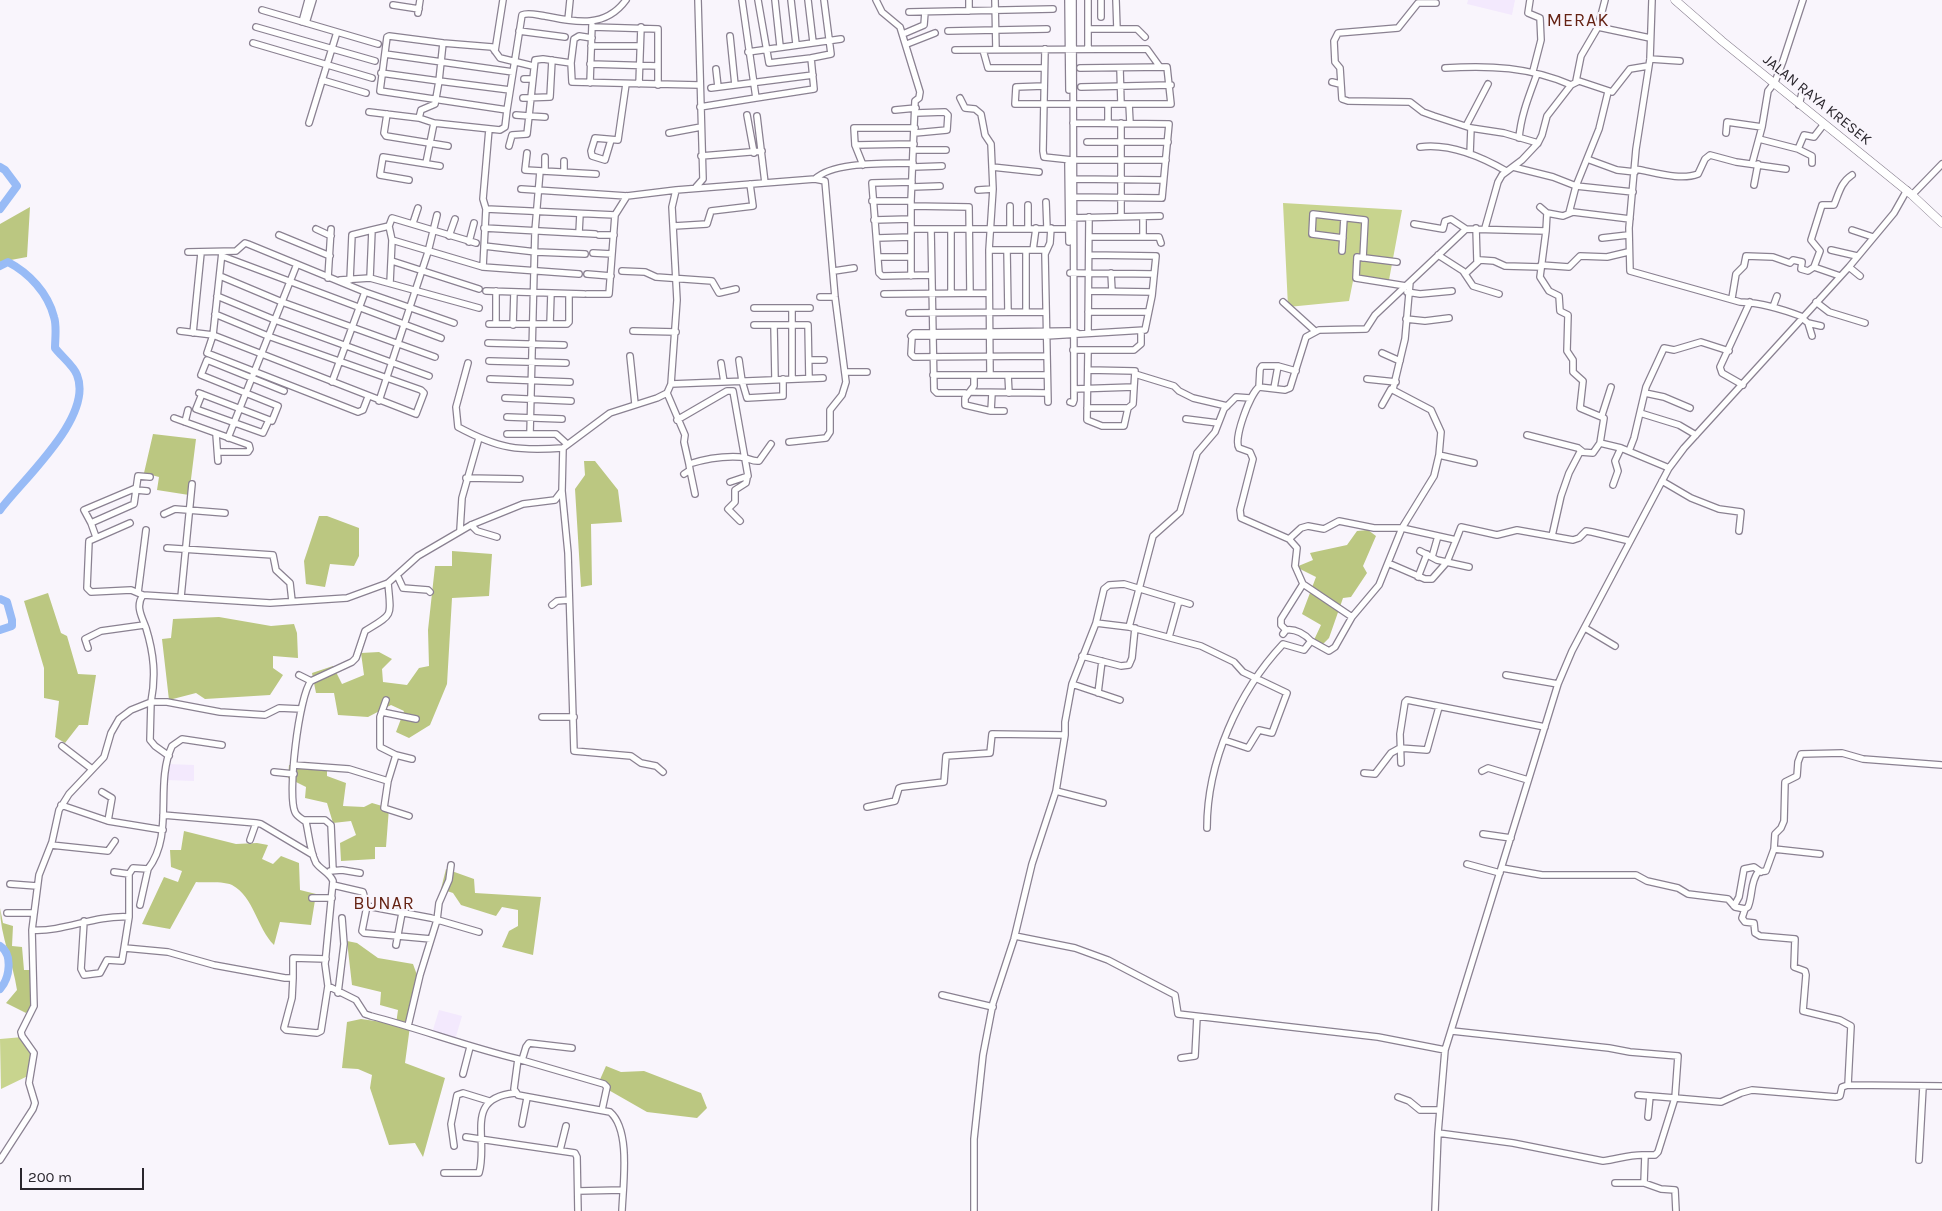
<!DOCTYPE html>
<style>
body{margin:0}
#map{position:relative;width:1942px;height:1211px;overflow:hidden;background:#f9f5fc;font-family:Karla,sans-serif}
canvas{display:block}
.scale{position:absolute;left:20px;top:1168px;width:124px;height:22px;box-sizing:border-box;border:2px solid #2a262d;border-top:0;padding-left:6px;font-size:15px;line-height:18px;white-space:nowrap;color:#2a262d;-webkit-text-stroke:4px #f9f5fc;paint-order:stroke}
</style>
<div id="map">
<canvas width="1942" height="1211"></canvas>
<div class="scale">200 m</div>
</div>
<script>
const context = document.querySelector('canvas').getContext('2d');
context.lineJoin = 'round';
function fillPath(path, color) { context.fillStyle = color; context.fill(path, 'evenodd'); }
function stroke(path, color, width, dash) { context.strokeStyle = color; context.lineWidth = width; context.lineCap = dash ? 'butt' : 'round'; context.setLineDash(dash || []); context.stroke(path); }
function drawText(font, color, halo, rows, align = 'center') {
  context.font = font + ' Karla,sans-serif'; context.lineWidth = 4.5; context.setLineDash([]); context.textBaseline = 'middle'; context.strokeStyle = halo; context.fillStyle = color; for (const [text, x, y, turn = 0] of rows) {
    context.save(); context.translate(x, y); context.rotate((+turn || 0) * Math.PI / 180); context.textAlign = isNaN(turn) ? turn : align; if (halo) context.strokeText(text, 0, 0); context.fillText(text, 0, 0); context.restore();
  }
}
fillPath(new Path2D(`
 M1468,0H1515L1512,15L1467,4Z
 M167,764L194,765V781L166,780Z
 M439,1010L462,1016L455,1040L432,1033Z`), '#f3e9fd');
fillPath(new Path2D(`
 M1283,203L1402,210L1389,280L1353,281L1349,301L1288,307Z
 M23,1037L36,1053L34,1073L1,1089L0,1039Z`), '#c8d48e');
fillPath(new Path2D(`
 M30,207L27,257L0,262V224Z
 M153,434L196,439L189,495L157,490L159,477L144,473Z
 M584,461H595L618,490L622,522L591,524L592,585L581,587L575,489L585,475Z
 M319,516H327L359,528V556L354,566L330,564L325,587L306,584L304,561Z
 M1368,530L1376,536L1363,566L1367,573L1351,597L1343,598L1329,638L1322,645L1314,640L1321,625L1302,614L1316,577L1296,567L1313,560L1310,553L1347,545L1357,531Z
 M452,551L492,554L489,596L452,598L447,684L430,725L409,738L396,732L404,711L391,705L368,717L338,715L334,693H316L312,673L333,666L342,684L364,675L361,653L379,652L392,659L382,669L383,682L407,685L419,668L429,666L428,630L435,566H452Z
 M48,593L61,633L67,636L78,674L96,675L88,725H79L65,743L55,737L59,701L44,698V668L24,601Z
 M219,617L271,626L294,624L297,633L298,658L273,656V668L283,675L270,695L205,699L196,693L169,700L162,639L171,638L173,619Z
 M289,765L327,766V776L346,783L343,806L364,807L372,803L389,808L386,847H375V859L341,861L340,843L356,835L351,821L333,823L327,803L305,798L306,787L288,778Z
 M184,831L236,844L257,843L268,845L262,859L273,864L281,856L299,863L300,890L316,894L311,925L280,922L274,945C257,928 254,897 232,885C223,881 206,883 196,882L170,929L142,924L164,877L178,882L182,871L171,867L170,850H181Z
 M446,869L474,879L475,893L541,897L533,955L502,947L509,931L518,926V910L502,907L496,916L461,905L453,893L441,889Z
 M0,908L3,923L13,926L12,946L22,947L24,970H33L36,1002L26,1013L6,1003L17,990C13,962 0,936 0,908Z
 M347,941L357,943L378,958L413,964L417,975L405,1063L445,1078L423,1157L415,1143L389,1145L370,1088L372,1075L358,1069L342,1068L347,1022L361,1019L396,1024L398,1010L380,1005L381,992L352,985Z
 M606,1066L621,1072L644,1071L701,1093L707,1108L697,1118L647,1112L598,1084Z`), '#bbc781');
stroke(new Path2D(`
 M0,167L5,170L17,186L0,209
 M0,266L8,262C29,273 48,293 54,317C57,326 55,339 55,348C61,356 74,366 77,375C94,417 23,479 0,510
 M0,599L7,602L12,620V626L0,630
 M0,946C13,954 10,978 0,989`), '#98bbf6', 8);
const minor = new Path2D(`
 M758,0L769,63L811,58
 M775,0L780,46
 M791,0L796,44
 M808,0L813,42
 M876,0L882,12L900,27L920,92L919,98L915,101L911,201V276
 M969,0V11
 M995,0L996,50
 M1068,0L1069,90
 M1116,0L1117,29
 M1530,0L1528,13L1540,18L1541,40L1533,71
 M1652,0L1650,59L1636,149L1629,228L1630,271L1740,302C1763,303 1782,309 1803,317
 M1436,3H1418L1398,28L1338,33L1334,41L1335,62L1340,68L1342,99L1348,101L1410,102L1423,112L1434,116L1471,128L1504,133L1538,143
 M393,5L419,9
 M262,10L378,44
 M909,12L1053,9
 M418,13L420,0
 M1101,17V0
 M568,20L570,0
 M302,22L308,0
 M306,23L313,0
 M256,27L375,61
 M592,27L658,29V85
 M1598,27L1650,38
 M1088,29H1137L1145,37
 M519,31L565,37
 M948,31L1047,29
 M903,34L924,25L925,12
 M730,36L735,85
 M592,38L579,36L574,39L571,63L572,82L699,85
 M253,43L372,78
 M443,43L492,47L500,58L533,66
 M907,44L935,33
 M591,46H640
 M1045,49L1043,151L1044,157L1072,160H1166
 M1088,49V0
 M955,50L1147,49L1160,67
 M983,50L988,68H1044
 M495,51L503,0
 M748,52L841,39
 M385,54L513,72
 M1650,59L1680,61
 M590,64L658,66
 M1120,68L1121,104
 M1445,68C1489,65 1530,67 1571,85
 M716,69L718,87
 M381,73L439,81L435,104L421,110L419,118
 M524,79H532
 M322,80L366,93
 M1576,81L1581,56L1598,27L1605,0
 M1332,82L1340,84
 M590,83L592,25
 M639,84L641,27
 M1044,86L1016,87L1015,104H1171L1167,67L1080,68
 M1081,87L1171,85
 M711,88L813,75
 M510,90L439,81L443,43L389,36L387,37L380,91L507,110L522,15C528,12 537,15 545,16C575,22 605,29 626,0
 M523,98L550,97L552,60
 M756,98L814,89L811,58L831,54L824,0
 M960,98L965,108L975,109L981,114L985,135L991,144L993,189L989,250L990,375
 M1129,104L1130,123
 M1799,105L1803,89
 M700,107L756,98L742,0
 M895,110L916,108
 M369,112L419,118L434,123L500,130L505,127L507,110
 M387,114L384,133L386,136L448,146
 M516,115L529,116L535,60L543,59L571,63
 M747,115L754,153
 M757,116L765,183
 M309,123L337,32
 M1073,123L1169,124L1162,198L1073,197
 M1108,123V105
 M1466,126L1488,84
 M669,133L701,127
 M915,133L947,130L948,115L945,112L916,113
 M1726,133L1727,122L1762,127
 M1519,138C1521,115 1529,96 1537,74
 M1759,139L1798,149L1804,135L1814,137L1824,124
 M611,140L605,160L592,156L591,151L595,138L618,140L626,84
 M1087,142H1168
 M855,145L914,144
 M509,146L512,135L527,134L529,116L545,117
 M1420,147C1450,143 1480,156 1506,171
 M1798,149L1812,156V163
 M914,150H946
 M527,153L525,170L596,174
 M1470,154L1471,128
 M701,156L762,151
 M1587,159L1617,170L1635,172
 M426,163L434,123
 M1068,164L1069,242
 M1752,164L1762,127L1768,91L1775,82L1783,61L1803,0
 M863,165L855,145L854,128H915
 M913,167L942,166
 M992,167L1039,172
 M1513,167L1553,177L1576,186L1633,192
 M1635,169C1654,172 1680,181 1698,174L1705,159L1710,155L1736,162L1786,169
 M545,171V157
 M564,172V161
 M815,179C834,161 887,164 913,163
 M1072,179L1163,180
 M409,180L380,175L383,157L440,166
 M912,182L872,183L879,273L882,276L931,275
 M1754,185L1758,164
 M696,187L703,179L698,0
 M912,187L940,186
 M521,189L627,196L676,190
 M978,190L993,189
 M1912,195L1942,164
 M872,201H911
 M1046,202L1047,228
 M911,206L969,207L970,293
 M1010,206V228
 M1540,207L1547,213L1563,216L1573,212L1630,219
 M486,209L615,215
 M1569,213L1576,186L1599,129L1608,92
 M1121,217V123
 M1069,218L1160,216
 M874,220L911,219
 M413,223L418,208
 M1414,224L1443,229L1445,221L1451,219L1466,229
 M674,226L707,224L711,211L753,206L750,184
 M484,228L595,234
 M1028,228V205
 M1476,228L1477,261
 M1485,228L1498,182L1502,175L1522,160L1538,143L1542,135L1547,116L1571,85L1579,81L1612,92L1630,69L1648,66
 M316,229L331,236
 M911,229H1070
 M931,229L934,390L937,393H965
 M372,230L389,226
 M1852,230L1873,237
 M1546,231L1547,213
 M579,233L580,214
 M279,235L330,256
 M599,235H614
 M449,236L455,219
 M1090,237H1159L1161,243
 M1143,237V217
 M877,238L911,237
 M1343,238L1312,234L1313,214L1365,220L1363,258
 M1602,238L1628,235
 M392,240L483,267L579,274
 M469,242L474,223
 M484,246L536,252L585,254
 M989,250H1045
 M1007,250L1008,312
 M1033,250L1036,228
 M1831,250L1857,256
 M1342,251L1344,218
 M188,252L236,251L245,243L248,244L365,292L454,323
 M222,252L213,335L207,353L358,412L363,410L368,397
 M593,253L612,254
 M1438,255L1463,271L1473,286L1499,294
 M222,256L441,338
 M879,257H911
 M392,261L479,289
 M1397,262L1357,257L1356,278L1406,286
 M1541,265L1569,267L1580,256L1607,257L1628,252
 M483,267L486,209L483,199L489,129
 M1849,267L1860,276
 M622,271L645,272L656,277L712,281L719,293L736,289
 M834,271L854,268
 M1070,273L1154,274
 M1111,273L1112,291
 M587,274L611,276
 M1465,274L1480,260L1494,261L1505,266L1541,267
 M220,276L282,302L435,357
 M1840,276L1814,267L1820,251L1811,240L1822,205H1834C1839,193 1841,182 1852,175
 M328,278L331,229
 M340,280L370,278L479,308
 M350,280L352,235L372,230L370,278
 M390,283L392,240L389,226L392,218L476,243
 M486,291L584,294
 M496,291V324
 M1089,291L1152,292
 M1407,292L1420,294L1452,291
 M951,293V229
 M587,294H609L615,215L627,196
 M884,294L989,293
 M217,296L275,320L429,376
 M820,297H835
 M1732,298L1736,274L1744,266L1746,256L1773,257L1790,263L1793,260L1802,262L1801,269L1808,271L1814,267
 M1283,302L1315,331
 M1816,302L1829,312L1865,323
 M1773,307L1777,296
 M754,308H810
 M792,308V379
 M1026,312V250
 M1088,312H1148
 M909,313L1045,312
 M1802,318L1808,323L1821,326
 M1406,319L1425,321L1449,318
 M1808,323L1812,336
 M489,324H567L569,322V294
 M550,324L551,293
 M513,325L514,292
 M754,325H808L809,378
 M774,326L775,379
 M180,331L213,335L416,414L424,393L421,390L268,336L215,314
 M633,331L676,332
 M1088,332L1089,217
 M193,333L201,253
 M1077,333L1069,331L914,333L911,336H1046L1145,330L1152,296L1156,256L1089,255
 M912,337L911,354L914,357L1046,356
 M488,343L564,345
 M1073,350H1134L1141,344V331
 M1382,353L1400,361
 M630,356L635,404
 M739,360L742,381L747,398L783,396V379
 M809,360H824
 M489,361L566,363
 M468,363L456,407L458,427C499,449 518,451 563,448
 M721,363L724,382
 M1088,370L1135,371L1133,404L1128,408L1124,426H1102L1087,420L1088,351
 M846,372H867
 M1135,374L1174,386L1179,391L1193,398L1227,406
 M933,375H1047
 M974,375V386L965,398V405L991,411
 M1008,375L1009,393
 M490,379L570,382
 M1367,379L1396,382
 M332,382L365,292
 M671,384L823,378
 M1743,385L1722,373L1720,367L1750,302
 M1259,387L1260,369L1262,366H1278L1296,371
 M1274,388L1278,366
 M1074,389L1134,387
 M1393,389L1405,339L1410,282
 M971,392L1047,393
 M199,393L272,421L278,406L201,375L207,360L284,391
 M667,393L685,435L684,442L689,464
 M992,393L991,411H1004
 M1645,393L1664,397L1690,408
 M202,394L196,409L263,433L269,420
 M505,398L571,401
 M379,401L428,252L437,215
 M1048,402L1045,254L1050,243L1051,228
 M1070,402L1073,403L1074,400L1073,0
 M1087,408H1128
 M1640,413L1679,425L1696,435
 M1602,415L1611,387
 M507,417L562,419
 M174,418L249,445L250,449L248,452H218
 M1186,419L1218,423
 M677,420L727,391H733L748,476L730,482
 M185,422L188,410
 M216,434L218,461
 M507,434H556L567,444
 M530,434L535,231L540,171
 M1527,435L1578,448L1583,452
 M228,438L297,264
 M1629,451L1634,438L1646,387L1664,348L1674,350L1701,342L1729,351
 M1439,455L1474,463
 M690,470L695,494
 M684,474L690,470L689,464C705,459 724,456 740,457C747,457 752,462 759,461L771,444
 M466,478L520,479
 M1662,481L1691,498L1719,509L1741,512L1739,531
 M1613,485L1618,471L1615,461L1621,448
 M136,490L147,491
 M562,491L568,553L574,751L631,756L641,763L656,766L663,772
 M164,514L175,509L225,513
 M740,521L728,509L735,502V490L746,483L747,478
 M91,523L84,510L136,488
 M130,523L89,541L87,588L91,592L131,590L143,595
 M471,525L477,531L497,537
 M460,530L462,498L479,438
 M1552,536L1561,496L1569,473L1580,452L1593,453L1600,443
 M96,537L91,523L134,504L138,476L150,477
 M1289,539L1241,518L1240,510L1253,459L1250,452L1239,448C1233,439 1250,394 1259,387L1285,390L1290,388L1306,337L1319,330L1366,329L1375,315L1466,229L1546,231L1540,277L1549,291L1559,296L1560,311L1568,315L1567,351L1573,360V372L1583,381L1580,408L1604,418L1600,443L1621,448L1669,468
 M167,548L273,555L276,570L290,583L292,601
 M1420,551L1437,560L1469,567
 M1432,557L1438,536
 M1388,563L1425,579H1432L1447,562L1456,540
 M397,575L403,588L428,590L430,592
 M1418,577L1427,554
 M388,583C391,618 394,613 365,631L356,658L352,662L311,681C299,695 287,795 295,812C297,817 303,819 306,822C309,835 310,851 316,863C321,870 330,873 333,881L325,964L328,986L356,1000L365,1014L371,1016C421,1029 468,1047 518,1059L514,1089L518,1095L610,1112C631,1130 623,1184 622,1211
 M138,593L146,530
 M181,597L192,484
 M552,605L557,601L569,600
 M1352,617L1303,584L1295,566L1297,548L1289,539L1301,528L1308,526L1324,529L1339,521L1374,528H1402L1456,540L1461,527L1497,535L1517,530L1573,540L1579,538L1586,531L1592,532L1630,541
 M1096,623L1104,589L1109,585L1124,584L1190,604
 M1129,627L1201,646L1234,662L1243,672L1287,693L1272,733L1259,730L1248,748L1224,740
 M1585,628L1615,646
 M1286,630L1281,625V619L1303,584
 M1283,634L1286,630C1295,628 1306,635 1311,641
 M1169,637L1179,601
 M88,648L85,639L101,631L144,625
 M1082,656L1121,666L1129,665L1132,658L1135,628
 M299,675L311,681
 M1506,675L1558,684
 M1072,684L1120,700
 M1098,693L1102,661
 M386,700L380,717V747L396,755
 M382,712L416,719
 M542,717H574
 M62,746L92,769
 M169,756L155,746L150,740L151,702H167L220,712L265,715L279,708L301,709
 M1401,763L1400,734L1405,702L1407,700L1545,727
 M294,765L349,769L388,781L384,808L409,816
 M1482,771L1488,768L1528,780
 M274,772L294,774
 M1364,773L1375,774L1391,753L1400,748L1427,750L1439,707
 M388,781L396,755L412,759
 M1056,791L1103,803
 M102,792L112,798L108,821
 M61,805L108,821L163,830
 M867,807L895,801L899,788L902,787L944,782L946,756L990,753L992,734L1065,735
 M163,815L256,823
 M305,820H325L331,825L333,870
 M1207,828C1207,762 1238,692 1283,644L1304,650L1311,641L1329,651L1335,647L1352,617L1379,585L1402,528L1434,476L1439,455L1441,432L1431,410L1391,389L1382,405
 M1483,834L1511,838
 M250,840L256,823L261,824L313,855
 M51,845L108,851L115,841
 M1774,849L1820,854
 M1467,864L1500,873
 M1502,868L1542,875H1636L1647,881L1678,888L1688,894L1728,899L1735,907L1745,909
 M330,871L342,870L360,873
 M114,872L129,874
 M10,884L37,886
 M333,885L363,892L367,906L431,918L479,932
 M312,898H332
 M140,905L148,869
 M367,906L362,931L364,933L431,939
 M1734,906L1739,897L1744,869L1754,867L1761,872
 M7,913H34
 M84,921L81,969L84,975L100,973L107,960L122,961L129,917V874L133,868L148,869C175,834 154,785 172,746L182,739L222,745
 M32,930C65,932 93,915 129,917
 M1015,936L1075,948L1108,960L1175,995L1178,1014L1378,1037L1445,1050
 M396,945L402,913
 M125,948L168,952L214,965L285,978H293V958L326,959
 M293,978L292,998L284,1028L286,1030L317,1033L321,1031L328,986
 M338,993L344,944L342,918
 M942,995L993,1007
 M408,1026L420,975L437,920L439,903L449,880L451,865
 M1452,1031L1609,1048L1630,1052L1678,1056L1675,1098L1721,1102L1741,1093L1752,1090L1836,1097L1840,1096L1842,1087L1848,1085L1942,1086
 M1181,1058L1195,1056L1197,1017
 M518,1059L604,1084L607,1087L602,1110
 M522,1060L526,1047L529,1043L572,1048
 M463,1074L470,1047
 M1848,1085L1851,1026L1840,1020L1803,1011L1806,975L1805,971L1794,967L1795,939L1760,936L1755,933L1754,923L1745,922L1742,918L1745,909L1748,907C1753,895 1750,883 1758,872L1766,871L1774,849L1775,834L1781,828L1784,821L1785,782L1797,776L1798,762L1801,754L1842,753L1863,759L1942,765
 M1638,1095L1675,1098L1658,1152L1655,1155H1645
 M1398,1097L1409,1101L1420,1110H1439
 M1648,1117L1650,1096
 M522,1124L527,1098
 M1438,1133L1513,1143L1603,1161C1619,1159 1630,1154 1645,1155L1644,1183L1661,1189L1675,1190L1676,1211
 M466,1137L575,1153L577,1157L578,1211
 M454,1146L451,1124L457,1095L463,1093L489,1101
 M560,1150L566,1126
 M0,1160L33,1109L35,1103L29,1083L34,1053L22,1036L21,1032L34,1006L32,930L39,875L52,842L59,810L69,794L104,757L111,733L119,719L131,710L151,702C156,676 154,654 146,628C142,617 135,606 143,595L270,603L347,598L388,583L418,556L471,525L523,504L555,500L562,491L563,448L610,413L657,398L667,393L671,384L677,300L672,207L676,190L815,179L825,181L835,297L846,382L842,395L830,410V432L826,438L789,442
 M1919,1160L1923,1087
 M444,1173H479C489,1138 463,1098 515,1093
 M1615,1183H1644
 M578,1191L623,1190
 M974,1211V1139L983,1055L993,1003L1014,939L1032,864L1056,791L1065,735V722L1072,684L1096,623L1129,627L1153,536L1180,512L1197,453L1215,432L1224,409L1236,397L1250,398
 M1435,1211L1438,1133L1445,1050L1558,684L1572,651L1669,468L1684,448L1849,267L1894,213L1907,190`);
const major = new Path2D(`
 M1675,0L1722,41L1912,195L1942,223`);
stroke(minor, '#8a8191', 8);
stroke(major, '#8a8191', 9);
stroke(minor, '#fff', 5.5);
stroke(major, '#fff', 8);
drawText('15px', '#2a262d', '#f9f5fc', [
 ["JALAN RAYA KRESEK",1817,100,39]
]);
context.letterSpacing = '1px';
drawText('18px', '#652213', '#f9f5fc', [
 ["MERAK",1578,21],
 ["BUNAR",384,904]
]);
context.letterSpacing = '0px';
</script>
